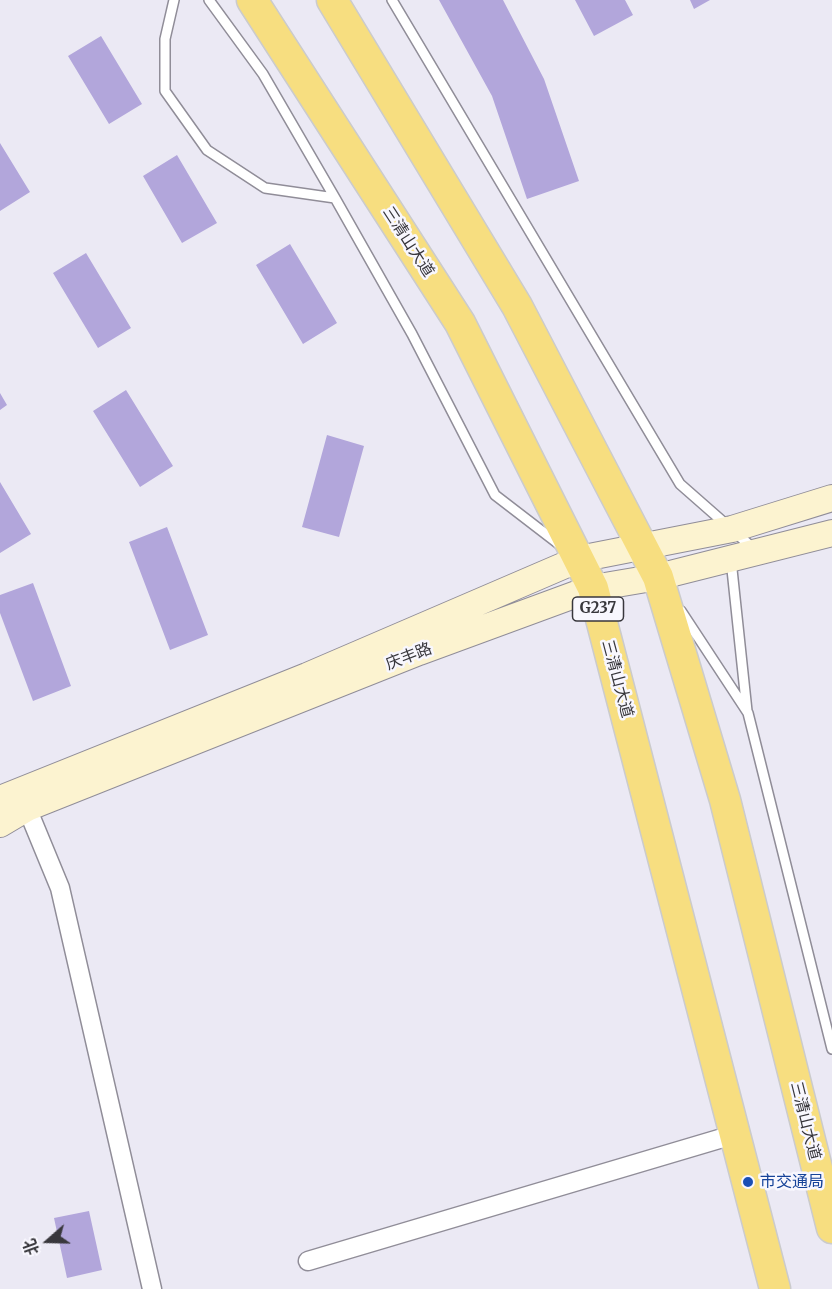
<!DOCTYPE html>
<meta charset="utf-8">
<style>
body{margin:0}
#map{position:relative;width:832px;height:1289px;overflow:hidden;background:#ebe9f4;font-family:Merriweather,"Noto Sans SC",serif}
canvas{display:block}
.north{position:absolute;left:18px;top:1211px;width:60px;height:60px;-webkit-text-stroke:4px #f8f7fe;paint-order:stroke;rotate:250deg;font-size:16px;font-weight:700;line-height:24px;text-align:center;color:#38373c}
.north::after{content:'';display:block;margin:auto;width:21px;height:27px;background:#38373c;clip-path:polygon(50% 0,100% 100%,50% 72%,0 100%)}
</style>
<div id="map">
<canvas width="832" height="1289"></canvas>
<div class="north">北</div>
</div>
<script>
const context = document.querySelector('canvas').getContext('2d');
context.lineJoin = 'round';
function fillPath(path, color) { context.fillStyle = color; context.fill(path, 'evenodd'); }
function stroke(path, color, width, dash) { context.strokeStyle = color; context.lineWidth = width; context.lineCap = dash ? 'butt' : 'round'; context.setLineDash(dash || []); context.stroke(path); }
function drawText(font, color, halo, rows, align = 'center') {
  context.font = font + ' Merriweather,"Noto Sans SC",serif'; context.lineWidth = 5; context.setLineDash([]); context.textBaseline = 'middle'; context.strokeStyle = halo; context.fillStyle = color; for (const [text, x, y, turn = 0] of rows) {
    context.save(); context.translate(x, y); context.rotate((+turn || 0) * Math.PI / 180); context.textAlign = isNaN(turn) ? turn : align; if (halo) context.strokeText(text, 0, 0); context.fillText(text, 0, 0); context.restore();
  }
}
fillPath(new Path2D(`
 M439,0H503L544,79L579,181L527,199L492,96Z
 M575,0H625L633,15L594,36Z
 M690,0H710L694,9Z
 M101,36L142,104L109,124L68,56Z
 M0,143L30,192L0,211Z
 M177,155L217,223L182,243L143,176Z
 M290,244L337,323L303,344L256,265Z
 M86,253L131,328L98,348L53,273Z
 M126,390L173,466L140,487L93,411Z
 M0,393L7,405L0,410Z
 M327,435L364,446L339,537L302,527Z
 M0,482L31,534L0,553Z
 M167,527L208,635L170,650L129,542Z
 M33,583L71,686L33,701L0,613V595Z
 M89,1211L102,1270L67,1278L54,1218Z`), '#b2a6db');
const service = new Path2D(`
 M174,0L165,39V91L207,150L265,188L335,198
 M209,0L263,74L335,198L412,334L495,495L560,545
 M392,0L680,484L754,549
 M731,560L747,711
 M681,611L748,713L832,1049`);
const minor = new Path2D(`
 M27,808L60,888L152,1289
 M308,1261L736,1134`);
const secondary = new Path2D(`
 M0,799L307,676L579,559L732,529L832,498
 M0,824L27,808L419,652L593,588L658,577L832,533`);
const trunk = new Path2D(`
 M252,0L460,323L593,588L775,1289
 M332,0L517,306L658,577L725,800L832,1228`);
stroke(service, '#908d98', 12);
stroke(minor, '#908d98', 21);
stroke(secondary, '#908d98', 28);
stroke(trunk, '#cbcbcc', 33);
stroke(service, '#fff', 9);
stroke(minor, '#fff', 18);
stroke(secondary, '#fcf3d0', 26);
stroke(trunk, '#f7de80', 30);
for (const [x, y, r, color] of [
 [748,1182,6,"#1a4fb4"]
]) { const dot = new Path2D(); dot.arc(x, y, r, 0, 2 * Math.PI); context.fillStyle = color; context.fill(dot); stroke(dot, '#f8f7fe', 2); }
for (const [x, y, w] of [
 [598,609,51]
]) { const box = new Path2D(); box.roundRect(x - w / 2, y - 12, w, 24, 4.5); context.fillStyle = '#f8f7fe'; context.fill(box); stroke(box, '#38373c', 1.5); }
drawText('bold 15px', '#38373c', null, [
 ["G237",598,609]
]);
drawText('16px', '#38373c', '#f8f7fe', [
 ["三清山大道",408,242,57],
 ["庆丰路",409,657,-21],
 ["三清山大道",617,679,75],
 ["三清山大道",805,1121,76]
]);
drawText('16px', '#164399', '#f8f7fe', [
 ["市交通局",760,1182]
], 'left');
</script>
